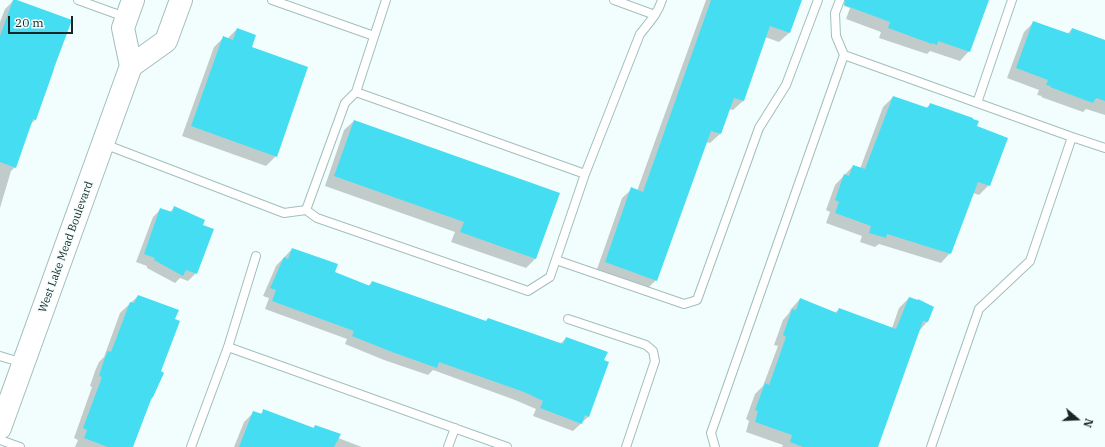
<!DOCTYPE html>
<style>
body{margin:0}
#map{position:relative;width:1105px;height:447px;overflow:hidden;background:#f2fefd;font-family:"IBM Plex Serif",serif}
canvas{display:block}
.north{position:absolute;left:1057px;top:399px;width:40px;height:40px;-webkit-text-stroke:3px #f2fefd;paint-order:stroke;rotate:109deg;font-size:11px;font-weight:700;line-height:16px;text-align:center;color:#1a2625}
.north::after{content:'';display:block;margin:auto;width:14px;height:18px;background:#1a2625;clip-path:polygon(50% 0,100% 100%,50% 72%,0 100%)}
.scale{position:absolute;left:8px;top:16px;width:65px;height:18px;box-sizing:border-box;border:2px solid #1a2625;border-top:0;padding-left:5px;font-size:12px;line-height:14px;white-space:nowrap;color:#1a2625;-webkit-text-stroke:3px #f2fefd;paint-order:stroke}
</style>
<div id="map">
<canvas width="1105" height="447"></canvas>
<div class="north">N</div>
<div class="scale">20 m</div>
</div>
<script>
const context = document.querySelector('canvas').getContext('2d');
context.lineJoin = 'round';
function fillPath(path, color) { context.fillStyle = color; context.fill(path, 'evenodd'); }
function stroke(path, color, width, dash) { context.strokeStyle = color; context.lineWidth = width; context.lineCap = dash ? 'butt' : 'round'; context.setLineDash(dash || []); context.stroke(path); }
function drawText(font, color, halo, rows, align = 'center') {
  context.font = font + ' "IBM Plex Serif",serif'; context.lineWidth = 3; context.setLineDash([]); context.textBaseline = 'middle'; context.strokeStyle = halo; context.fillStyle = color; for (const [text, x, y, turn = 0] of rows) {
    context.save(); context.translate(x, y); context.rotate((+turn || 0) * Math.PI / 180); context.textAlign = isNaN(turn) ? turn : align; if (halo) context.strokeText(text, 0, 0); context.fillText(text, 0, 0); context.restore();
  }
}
fillPath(new Path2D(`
 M14,0L35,120L30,125L15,167L11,171L0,208V22L5,9Z
 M706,0H801L789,33L779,42L765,37L743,101L733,110L729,109L720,134L710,143L706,142L656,280L646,290L596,272L622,198L632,189L637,191Z
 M846,0H976L969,51L960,61L930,51L927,54L879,38L881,32L846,19L850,8L844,6Z
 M1034,22L1067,34L1072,29L1105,41V115L1086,109L1083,112L1041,97L1042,96L1037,95L1039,90L1007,78L1024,32Z
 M237,29L276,156L266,166L182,136L214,47L223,38L227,39Z
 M893,97L926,108L931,104L975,126L989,185L979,195L973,193L950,253L941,263L879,244L875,247L860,242L862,236L826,223L830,212L826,210L835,185L853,166L860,169L883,107Z
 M354,121L536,258L526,268L451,242L455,232L325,186L344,130Z
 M174,208L196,273L188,281L180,278L175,283L147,268V266L136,262L153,217L161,209L170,212Z
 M292,249L334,273L368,286L372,282L485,322L488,319L560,344L566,338L603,361L589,416L573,431L533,416L536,409L515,400L433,370L428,375L384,360L345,344L347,339L265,309L269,298L263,296L276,266Z
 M138,296L160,372L153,397L116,447H75L78,440L74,438L92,387L90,386L95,371L99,362L104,357L120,313Z
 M909,298L933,307L927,322L919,331L876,447H782L783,445L746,432L749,421L746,419L755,394L763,386L778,346L774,345L783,320L789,313L791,309L800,299L835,313L839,309L892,328L899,308Z
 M264,411L313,428L315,426L338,438L362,447H234L244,422L254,412L260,414Z`), '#0003');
fillPath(new Path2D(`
 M13,0H17L72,20L54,68V69L36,120L33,119L16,168L0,162V36Z
 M711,0H802L790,33L770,26L744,101L734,98L721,134L711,131L657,281L605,262L631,187L643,192Z
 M845,0H989L970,52L938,41L937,45L932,43V44L888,28L890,22L844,5Z
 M1033,21L1070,34L1072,28L1105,40V101L1096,98L1093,103L1050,87L1051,86L1046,85L1048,80L1016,68Z
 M237,28L256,35L252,47L308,67L277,157L191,126L223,36L233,40Z
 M893,96L928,108L930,103L973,118V119L979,121L977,126L1008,138L990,186L978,182L951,254L887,234L886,238L869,233L871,226L835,213L839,202L835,200L844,174L849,176L853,165L865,169Z
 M354,120L560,193L536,259L460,232L464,222L334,176Z
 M174,206L205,220L203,225L214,229L197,274L186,270L183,276L154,260L155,258L144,254L160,208L172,212Z
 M292,248L338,264L335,272L370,286L372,281L486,321L488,318L563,344L566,337L608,352L604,360L609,362L589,417L585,415L582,424L540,408L543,401L524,392L439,362L437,368L392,352L352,336L354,331L272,301L276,290L270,288L284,257L288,259Z
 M138,295L179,310L175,319L180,321L161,371L164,373L153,397H152L133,447H108L84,438L87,430L83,428L102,377L99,376L104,360L108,351L111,352L130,302L134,303Z
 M909,297L918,300V299L934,307L928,322L923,321L878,447H803L790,442L792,435L755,422L758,411L755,410L765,383L769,385L786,337L783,335L792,309L796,310L800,298L837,313L839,308L896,329Z
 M263,409L314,428L315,425L341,434L334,447H239L253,411L262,414Z`), '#45ddf2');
const service = new Path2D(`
 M78,0L125,17
 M272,0L374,36
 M386,0L356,92L585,174L640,34C649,23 658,13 662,0
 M614,0L655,15
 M844,55L1072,137L1030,261L979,309L931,447
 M356,92L345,103L306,210L317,218L528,291L550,277L585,174
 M977,103L1012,0
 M1072,137L1105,148
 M104,144L284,213L306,210
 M556,260L684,304L697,300L759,128L786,85L818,0
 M568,319L646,345L653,351L655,361L626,447
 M228,347L507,447
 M0,356L23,363
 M0,440L20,447
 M191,447L228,347L256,256
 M448,447L455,428
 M715,447L711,433L844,55L836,36L835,13L840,0`);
const primary = new Path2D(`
 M131,66L166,41L181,0
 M0,428L131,66L123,28L133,0`);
stroke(service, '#a1bfbc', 10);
stroke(primary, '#a1bfbc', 24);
stroke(service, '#fff', 8);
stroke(primary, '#fff', 22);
drawText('11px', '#1a2625', '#f2fefd', [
 ["West Lake Mead Boulevard",66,247,-70]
]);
</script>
